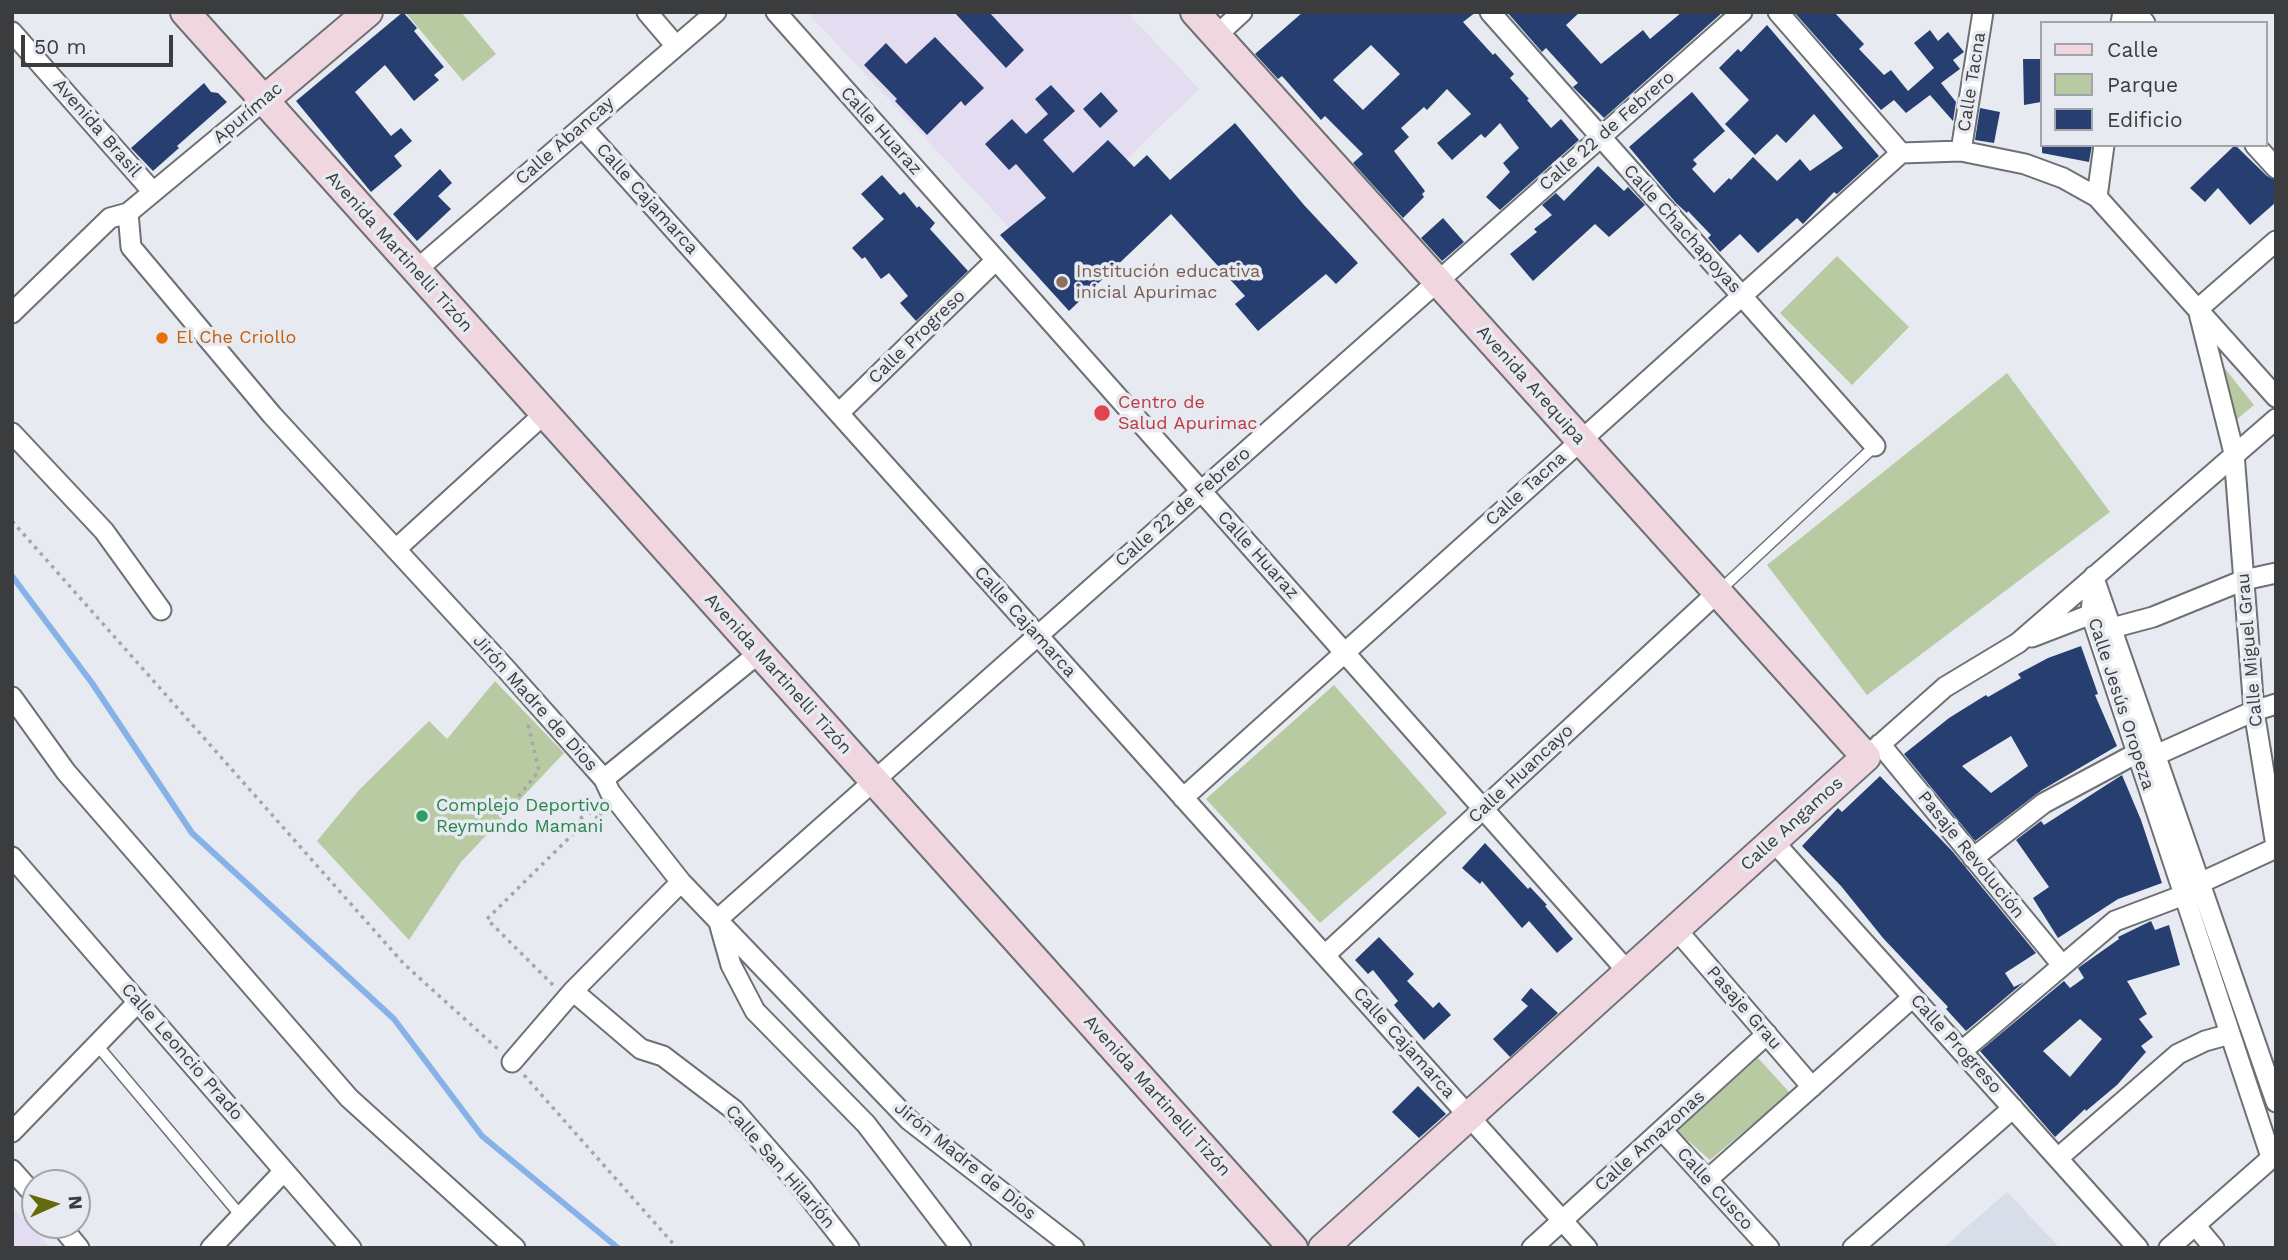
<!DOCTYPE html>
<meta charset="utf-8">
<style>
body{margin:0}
#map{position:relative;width:2288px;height:1260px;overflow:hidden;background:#e7eaf0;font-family:"Work Sans",sans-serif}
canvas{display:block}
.frame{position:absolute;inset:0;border:14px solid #3b3c3e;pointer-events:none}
.legend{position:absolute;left:2040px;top:21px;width:228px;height:126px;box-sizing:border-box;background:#e7eaf0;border:2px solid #a2a4a9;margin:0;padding:9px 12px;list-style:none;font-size:21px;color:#3b3c3e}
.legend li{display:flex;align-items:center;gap:14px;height:35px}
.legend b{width:35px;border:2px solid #a2a4a9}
.north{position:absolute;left:21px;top:1169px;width:70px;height:70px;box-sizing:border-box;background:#e7eaf0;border:2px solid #a2a4a9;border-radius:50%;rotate:86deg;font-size:19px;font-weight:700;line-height:28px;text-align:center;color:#3b3c3e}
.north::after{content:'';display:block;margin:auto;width:24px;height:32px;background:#656a0c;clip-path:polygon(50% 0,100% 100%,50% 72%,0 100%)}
.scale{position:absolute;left:21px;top:35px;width:152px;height:32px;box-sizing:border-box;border:4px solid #3b3c3e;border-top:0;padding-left:9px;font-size:21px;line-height:24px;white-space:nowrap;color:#3b3c3e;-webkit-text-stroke:5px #e7eaf0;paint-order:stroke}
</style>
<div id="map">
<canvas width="2288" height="1260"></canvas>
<div class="frame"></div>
<ul class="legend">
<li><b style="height:9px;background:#f0d7df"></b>Calle</li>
<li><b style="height:19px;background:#b8caa1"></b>Parque</li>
<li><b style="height:19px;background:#273f70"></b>Edificio</li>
</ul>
<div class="north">N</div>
<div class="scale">50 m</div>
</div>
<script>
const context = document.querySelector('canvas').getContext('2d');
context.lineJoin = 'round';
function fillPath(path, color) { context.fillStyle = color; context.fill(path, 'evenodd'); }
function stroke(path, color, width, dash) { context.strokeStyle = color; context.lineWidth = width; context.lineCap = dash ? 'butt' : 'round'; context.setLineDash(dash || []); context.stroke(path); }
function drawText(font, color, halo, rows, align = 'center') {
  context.font = font + ' "Work Sans",sans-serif'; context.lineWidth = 7; context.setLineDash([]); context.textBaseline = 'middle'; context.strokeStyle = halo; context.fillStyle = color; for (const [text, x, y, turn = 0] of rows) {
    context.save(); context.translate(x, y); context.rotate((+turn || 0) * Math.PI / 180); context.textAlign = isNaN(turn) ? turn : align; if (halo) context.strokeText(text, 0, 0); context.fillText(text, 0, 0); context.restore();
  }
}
fillPath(new Path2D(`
 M2007,1192L2060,1248H1943Z`), '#d7dde9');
fillPath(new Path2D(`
 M807,12H1127L1199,89L1031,251Z
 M12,1207L51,1248H12Z`), '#e4dcf1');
fillPath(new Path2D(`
 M405,12H461L496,54L463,81Z
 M1837,256L1909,327L1852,385L1780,313Z
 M2218,360L2254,405L2236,420Z
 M2007,373L2110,512L1867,695L1767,565Z
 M495,681L564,753L461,862L409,940L317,841L359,790L429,721L447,739Z
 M1334,685L1447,813L1320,923L1206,799Z
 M1758,1058L1790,1093L1710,1160L1677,1131Z`), '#b8caa1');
stroke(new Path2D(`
 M12,576L92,683L192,833L394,1019L482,1136L618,1248`), '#86b2e7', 6);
fillPath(new Path2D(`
 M403,12L417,28L414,31L444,67L434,75L439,80L414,101L385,65L355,92L391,136L401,128L412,141L394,156L402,166L371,192L296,101Z
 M954,12H989L1024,50L1006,68Z
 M1303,12H1476L1463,22L1493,55L1495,53L1514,74L1510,78L1529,99L1527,100L1551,128L1561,119L1579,140L1500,210L1486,197L1510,172L1503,163L1519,148L1500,123L1485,138L1481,134L1452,160L1437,143L1471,114L1447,89L1427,110L1424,107L1401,128L1409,137L1394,151L1425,191L1422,194L1424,197L1403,218L1353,163L1363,154L1325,116L1321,120L1282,76L1278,79L1255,54ZM1371,45L1400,74L1363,110L1333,80Z
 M1507,12H1580L1566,25L1601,64L1643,30L1650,39L1682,12H1723L1604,118L1573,87L1578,83L1546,48L1542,52Z
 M1794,12H1834L1864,44L1859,49L1884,75L1891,70L1908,91L1934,68L1914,43L1930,30L1938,41L1948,32L1964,52L1953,60L1960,69L1941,83L1956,102L1953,121L1930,95L1906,113L1894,100L1881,110Z
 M1767,25L1879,156L1837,194L1834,192L1803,224L1797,218L1758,253L1740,234L1720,252L1708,238L1711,235L1688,211L1687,213L1676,203L1629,147L1692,92L1725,131L1693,160L1697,164L1692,169L1714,193L1729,178L1731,180L1753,157L1777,181L1800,159L1810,171L1843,148L1814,114L1786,143L1777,134L1755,155L1725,124L1749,100L1719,68L1738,49L1741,52Z
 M935,37L984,88L965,106L961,101L927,135L895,101L897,99L864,65L886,43L906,64Z
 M2023,59H2041V102L2024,105Z
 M204,83L211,92L218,93L227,102L177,146L179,148L153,171L131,148Z
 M1051,85L1075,111L1043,140L1073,173L1108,140L1134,167L1147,155L1170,180L1235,123L1304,205L1358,263L1336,284L1326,274L1258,331L1235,304L1245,296L1171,214L1069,311L1000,235L1046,198L1016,164L1009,170L985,144L1012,119L1026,134L1048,114L1035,99Z
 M1101,92L1118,111L1100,128L1083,109Z
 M1980,108L2000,112L1994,143L1975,140Z
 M2042,145H2092L2089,162L2042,153Z
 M2235,145L2267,176L2276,180V202L2250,225L2218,188L2205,202L2190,188Z
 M1598,166L1624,191L1628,187L1645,205L1609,237L1595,224L1533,281L1510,254L1537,232L1534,229L1552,215L1542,205L1556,193L1564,201Z
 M440,169L452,183L438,196L451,209L417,241L393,214Z
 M882,175L900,195L904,192L917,208L919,206L935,223L930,229L968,271L916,321L900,303L908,296L889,273L881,279L865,257L862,259L852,248L884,219L861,194Z
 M1443,218L1464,242L1442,261L1421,238Z
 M2081,646L2098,694L2095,695L2117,746L2042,790L1975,841L1904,754L1949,718L1986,695L1988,697L2021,678L2018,674L2048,658ZM2011,736L2028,766L1991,793L1962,766Z
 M2122,775L2141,820L2162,883L2118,899L2058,938L2033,898L2049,887L2016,840L2041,821L2044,825Z
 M1880,776L1953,852L2036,953L2005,973L2014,987L2024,982L1966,1031L1946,1009L1948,1007L1883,938L1841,886L1802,846L1838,808L1842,812Z
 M1485,843L1528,889L1530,887L1547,905L1545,906L1573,939L1557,953L1529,921L1522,928L1482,881L1480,884L1462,868Z
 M2151,921L2155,930L2169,925L2180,965L2127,981L2147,1014L2139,1019L2153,1037L2141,1046L2146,1052L2117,1085L2086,1111L2085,1109L2055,1137L1980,1051L2064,981L2070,988L2084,978L2078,968L2119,939L2118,937ZM2080,1019L2102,1039L2070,1077L2043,1051Z
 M1379,937L1414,974L1407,981L1433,1008L1439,1002L1451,1015L1424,1040L1394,1005L1398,1001L1373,970L1368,974L1355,960Z
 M1531,988L1558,1013L1510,1057L1493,1039L1528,1006L1521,1000Z
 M1418,1086L1446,1114L1419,1138L1392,1112Z`), '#273f70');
const lane = new Path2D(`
 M1719,591L1875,446
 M97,1045L241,1216`);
const street = new Path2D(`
 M647,12L676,46
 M776,12L1628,972
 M1490,12L1875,446
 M1778,12L1901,153
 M2136,12L2145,23
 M2121,23L2123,12
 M12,32L153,192
 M1216,36L1242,12
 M582,127L1587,1248
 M2255,145L2276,168
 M1961,151L1983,12
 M1901,153L1961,151L2025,164L2063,178L2097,197L2276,397
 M2097,197L2104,145
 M128,213L131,247L272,415L506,669L604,779L610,792L681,882L909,1120L1074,1248
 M415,271L716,12
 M2198,309L2234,453L2254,711L2276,846
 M2198,309L2276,241
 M12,313L110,218L128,213L263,101
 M839,413L996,260
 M12,433L104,531L161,610
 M396,549L544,414
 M2094,576L2091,614L2271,1157
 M2096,584L2276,1102
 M2112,628L2153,617L2244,580L2276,573
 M2032,637L2102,610
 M12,697L66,772L349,1098L515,1248
 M1880,744L2062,965
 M2156,755L2254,711L2276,704
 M1866,757L1945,687L2018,643L2276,419
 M604,779L759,653
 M1183,798L1901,153
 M1773,841L2138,1248
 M12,857L351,1248
 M1973,858L2044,803L2137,753
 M2200,883L2276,848
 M1676,929L1812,1087
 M1325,955L1718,592
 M573,991L641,1049L663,1056L734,1110L802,1188L849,1248
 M1962,1051L2115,921L2184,895
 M512,1062L573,991L681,882
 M1662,1130L1769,1248
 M12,1132L138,1002
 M2058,1158L2178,1054L2205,1041L2230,1034
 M12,1170L35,1196
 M1707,1180L1913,997
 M60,1225L79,1248
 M2195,1225L2214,1248
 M211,1248L284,1171
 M961,1248L866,1124L755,1011L731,965L718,919L1742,12
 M1532,1248L1767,1034
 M1853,1248L2013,1108
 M2169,1248L2276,1154`);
const secondary = new Path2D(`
 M185,12L1293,1248
 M1195,12L1866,757L1323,1248
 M263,101L368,12`);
stroke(lane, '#6d7074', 13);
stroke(street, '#6d7074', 23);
stroke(secondary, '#6d7074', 32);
stroke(new Path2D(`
 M12,521L404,964L499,1050
 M513,803L539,771L528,724
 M553,985L487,919L577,830L589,832L580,815L584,809L599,819L601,814
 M524,1075L677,1248`), '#a4a6aa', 3.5, [3.5, 5]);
stroke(lane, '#fff', 10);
stroke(street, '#fff', 19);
stroke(secondary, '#f0d7df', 28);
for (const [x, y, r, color] of [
 [1062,282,7,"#8d6e63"],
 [162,338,7,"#e8710a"],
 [1102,413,9,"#e0444e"],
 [422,816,7,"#2e9e5b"]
]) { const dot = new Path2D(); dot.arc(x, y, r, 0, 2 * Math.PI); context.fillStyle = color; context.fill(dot); stroke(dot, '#e7eaf0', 2.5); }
drawText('18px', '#3b3c3e', '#e7eaf0', [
 ["Calle Tacna",1972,82,-81],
 ["Apurímac",248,113,-40],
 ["Avenida Brasil",97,128,49],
 ["Calle Huaraz",881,131,48],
 ["Calle 22 de Febrero",1607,131,-41],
 ["Calle Abancay",565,141,-41],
 ["Calle Cajamarca",647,199,48],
 ["Calle Chachapoyas",1682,229,48],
 ["Avenida Martinelli Tizón",399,252,48],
 ["Calle Progreso",917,337,-44],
 ["Avenida Arequipa",1531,385,48],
 ["Calle Tacna",1526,489,-42],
 ["Calle 22 de Febrero",1183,507,-41],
 ["Calle Huaraz",1258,555,48],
 ["Calle Cajamarca",1025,622,48],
 ["Calle Miguel Grau",2250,650,-95],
 ["Avenida Martinelli Tizón",778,674,48],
 ["Jirón Madre de Dios",535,703,48],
 ["Calle Jesús Oropeza",2121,704,72],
 ["Calle Huancayo",1521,774,-43],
 ["Calle Angamos",1792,824,-42],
 ["Pasaje Revolución",1971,855,51],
 ["Pasaje Grau",1744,1008,49],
 ["Calle Cajamarca",1404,1043,48],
 ["Calle Progreso",1956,1044,48],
 ["Calle Leoncio Prado",182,1052,49],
 ["Avenida Martinelli Tizón",1157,1096,48],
 ["Calle Amazonas",1650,1141,-42],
 ["Jirón Madre de Dios",965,1161,39],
 ["Calle San Hilarión",780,1167,49],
 ["Calle Cusco",1715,1189,48]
]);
drawText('18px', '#785e54', '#e7eaf0', [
 ["Institución educativa",1076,272],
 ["inicial Apurimac",1076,293]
], 'left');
drawText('18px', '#c56008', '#e7eaf0', [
 ["El Che Criollo",176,338]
], 'left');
drawText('18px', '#be3a42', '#e7eaf0', [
 ["Centro de",1118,403],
 ["Salud Apurimac",1118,424]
], 'left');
drawText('18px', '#27864d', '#e7eaf0', [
 ["Complejo Deportivo",436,806],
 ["Reymundo Mamani",436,827]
], 'left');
</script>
